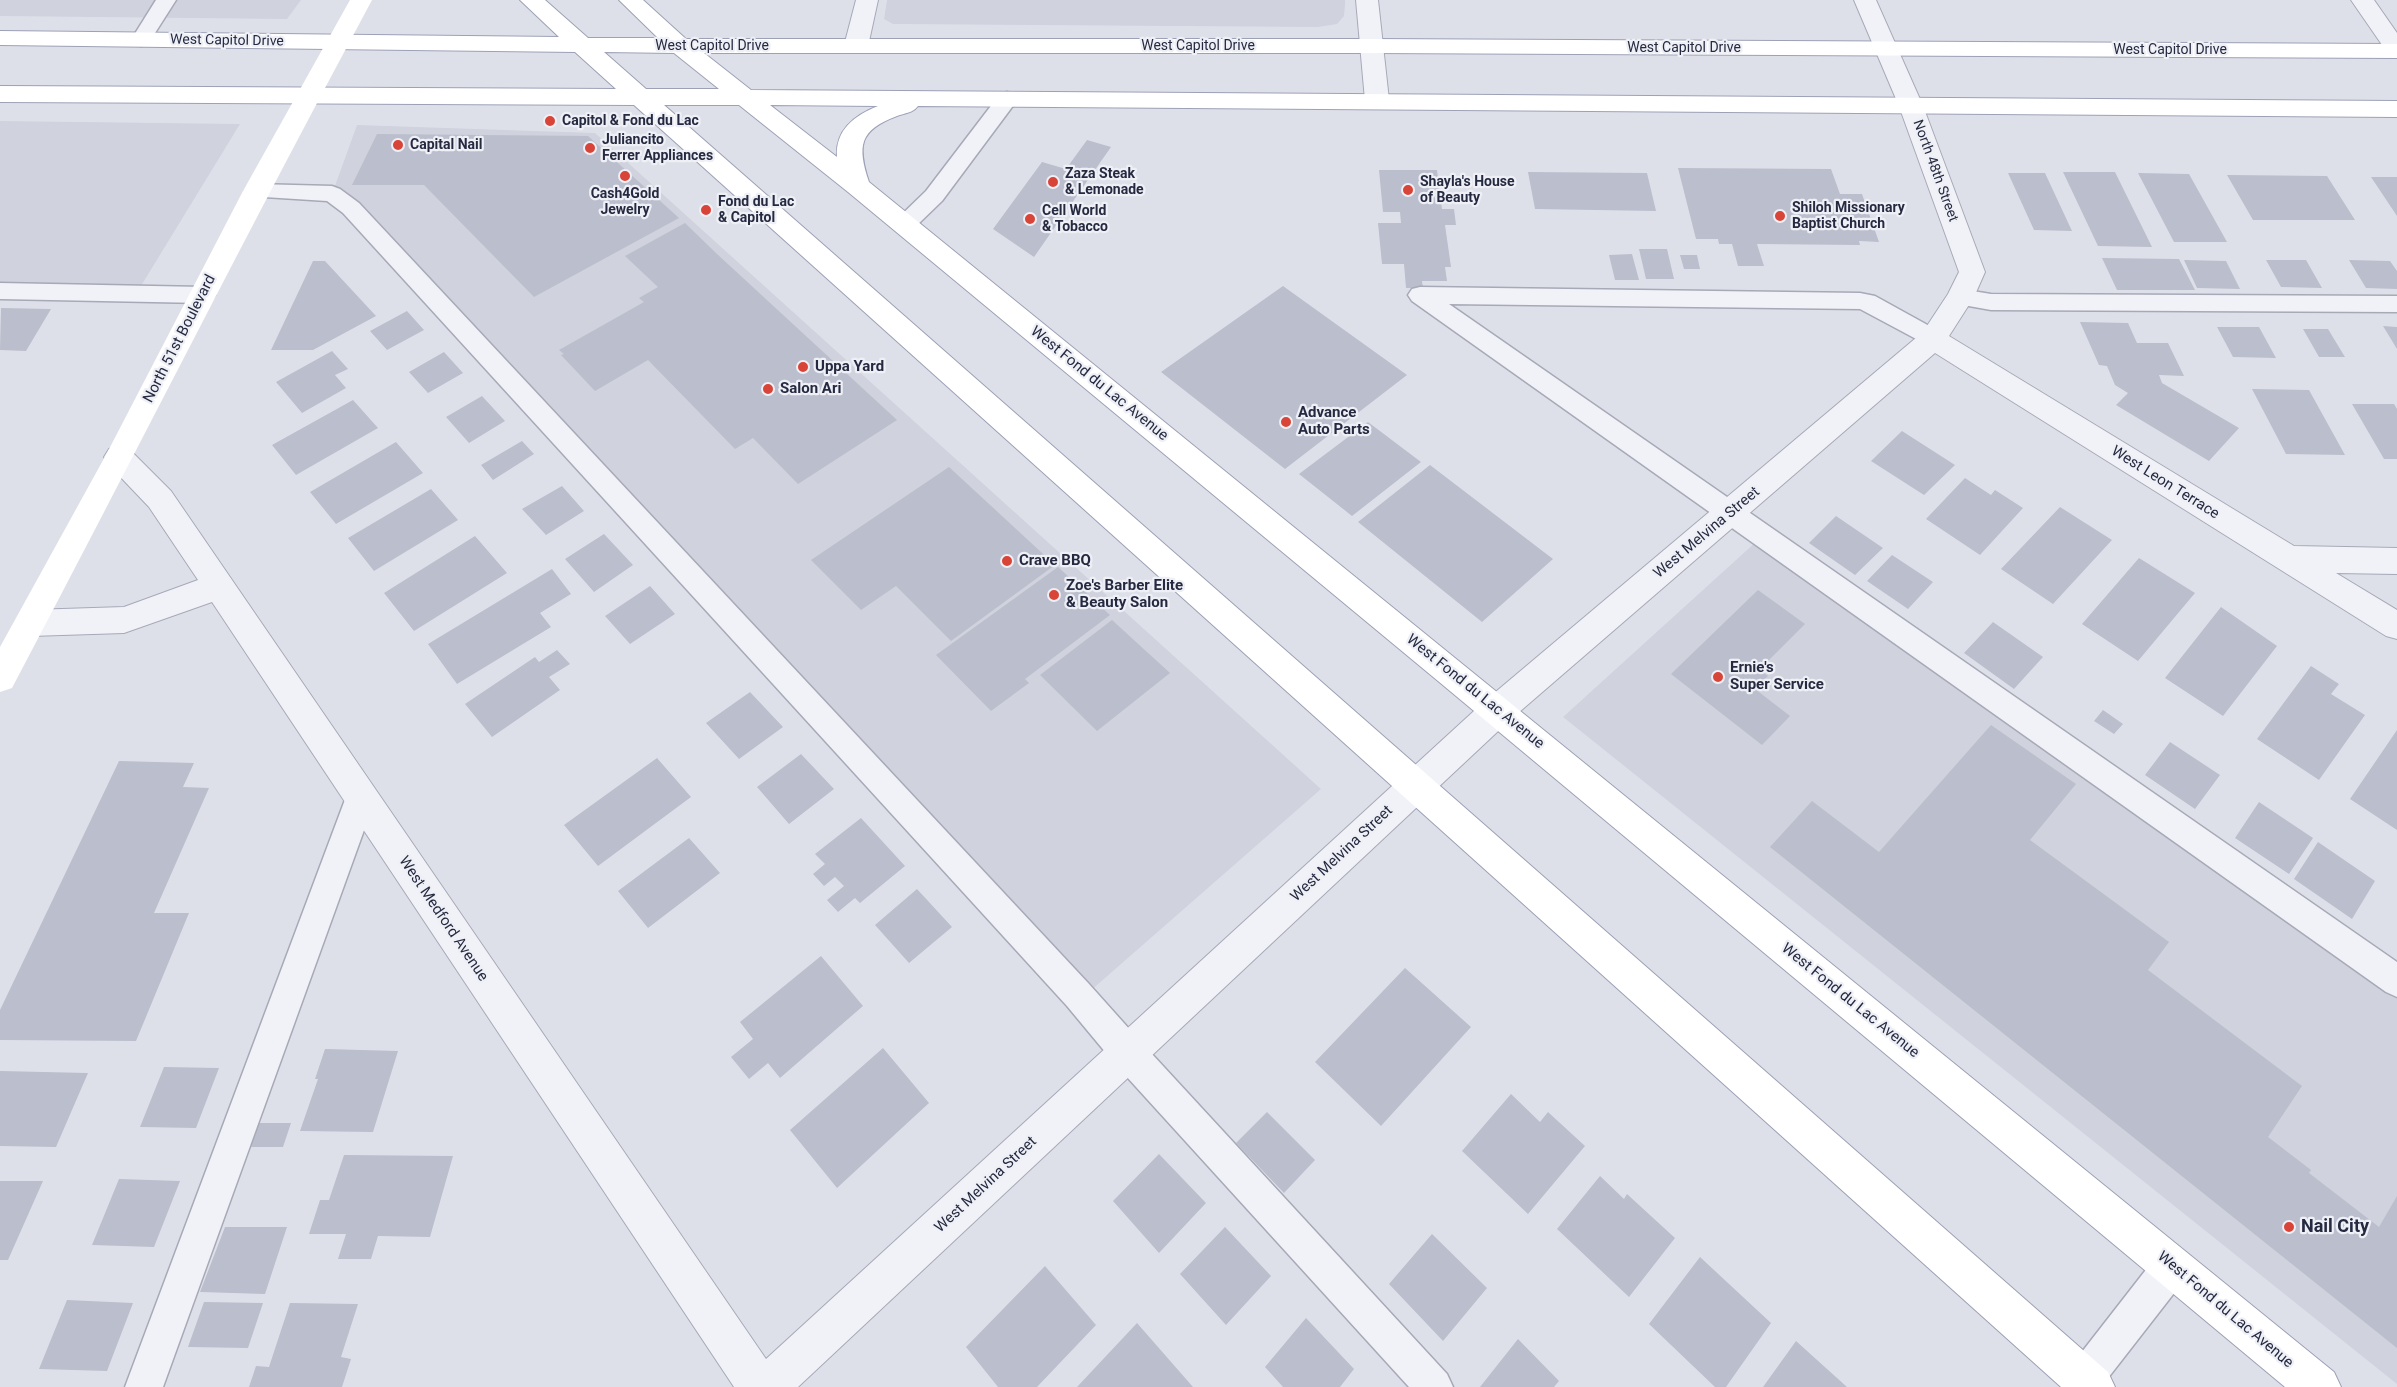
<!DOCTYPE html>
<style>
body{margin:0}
canvas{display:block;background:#dee0e9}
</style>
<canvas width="2397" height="1387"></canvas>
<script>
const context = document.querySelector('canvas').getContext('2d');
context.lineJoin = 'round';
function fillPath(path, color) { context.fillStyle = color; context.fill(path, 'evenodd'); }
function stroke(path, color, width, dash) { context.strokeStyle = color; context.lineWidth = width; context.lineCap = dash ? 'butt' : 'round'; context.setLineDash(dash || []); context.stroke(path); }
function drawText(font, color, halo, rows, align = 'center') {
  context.font = font + ' Roboto,sans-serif'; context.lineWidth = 4.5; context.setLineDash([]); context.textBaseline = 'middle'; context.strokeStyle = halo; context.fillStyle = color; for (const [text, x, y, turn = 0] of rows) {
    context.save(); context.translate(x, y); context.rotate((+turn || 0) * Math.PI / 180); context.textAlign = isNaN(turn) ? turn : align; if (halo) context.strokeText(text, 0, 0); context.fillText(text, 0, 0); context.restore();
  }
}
fillPath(new Path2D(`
 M0,0H301L287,19L0,16Z
 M887,0H1345V4L1344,16L1337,24L1318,27L893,24L884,19Z
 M0,121L240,124L133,299L0,296Z
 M357,125L595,133L1321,789L1081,999L332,194Z
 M1768,531L2397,971V1384L1563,717Z`), '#d0d2de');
fillPath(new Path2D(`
 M377,134L588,136L679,218L534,297L424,185H352Z
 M1087,140L1111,147L1034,257L993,229L1042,162L1066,169Z
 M1678,168L1831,169L1840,194H1862L1879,242L1859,241L1860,245L1757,244L1764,266H1738L1732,244H1719L1718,239H1696Z
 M1379,170H1437L1442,209H1454L1456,225H1445L1451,267H1445L1447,281H1422L1423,288H1406L1404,264H1382L1378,223H1401L1400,212H1383Z
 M1528,172L1647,173L1656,211L1535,209Z
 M2063,172H2115L2152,247L2098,246Z
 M2008,173H2045L2072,231L2034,230Z
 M2138,173L2189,174L2227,242H2174Z
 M2227,175L2327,176L2355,220H2253Z
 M2371,177H2397V216Z
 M685,223L717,254L897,420L798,484L753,438L735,449L648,360L595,391L561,355L564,354L559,350L644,302L639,298L658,287L625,256Z
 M1639,249H1667L1674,279H1646Z
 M1632,254L1639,280H1615L1609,255Z
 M1680,255H1697L1700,269H1684Z
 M2102,258L2179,259L2195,290H2117Z
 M2184,260L2226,261L2240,289L2197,288Z
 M2266,260H2306L2322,288L2281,287Z
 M2349,260L2390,261L2397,271V289L2366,288Z
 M313,261H325L376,316L313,350H271Z
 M1283,286L1407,375L1285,469L1161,372Z
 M1,308L51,309L26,351L0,350Z
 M407,311L424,330L387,350L370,331Z
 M2080,322L2128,323L2137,343H2168L2184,376L2159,375L2162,383L2239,428L2209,461L2116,405L2128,393L2115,385L2107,366L2099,365Z
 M2383,326L2397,327V349Z
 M2217,327H2259L2276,358L2233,357Z
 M2303,329H2328L2345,357H2319Z
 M332,351L348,369L335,375L346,388L302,413L276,382Z
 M444,352L463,373L428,393L409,372Z
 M2252,389L2309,390L2345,455L2286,454Z
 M482,396L505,421L469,443L446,417Z
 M353,400L378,428L296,475L272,445Z
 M2352,404H2394L2397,409V459H2384Z
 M1368,422L1421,462L1352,516L1299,474Z
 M1902,431L1955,465L1924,495L1871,461Z
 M522,441L534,454L493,480L481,465Z
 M396,442L423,473L336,524L310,492Z
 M1430,465L1553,559L1482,622L1358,522Z
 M949,467L1055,565L951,641L896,586L861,610L811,560Z
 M1965,478L1991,495L1995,490L2023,508L1980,555L1926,519Z
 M562,486L584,511L546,535L522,509Z
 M431,489L458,520L374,571L348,538Z
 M2060,507L2112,540L2053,604L2001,569Z
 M1836,516L1883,548L1855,575L1809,543Z
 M604,534L633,565L594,592L565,559Z
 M475,536L507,573L414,631L384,593Z
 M1892,555L1933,582L1908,609L1867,581Z
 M2139,558L2195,593L2138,661L2082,624Z
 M1058,567L1110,615L1025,679L1029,683L991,711L936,655Z
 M552,569L571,594L540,613L551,627L457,684L428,644Z
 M650,586L675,614L630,644L605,616Z
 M1758,590L1805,624L1759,670L1768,676L1755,689L1790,716L1762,745L1671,674Z
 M2221,607L2277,646L2223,716L2165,678Z
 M1112,620L1170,673L1097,731L1040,675Z
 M1993,622L2043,657L2014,689L1964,653Z
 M557,650L570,664L549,677L560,690L492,737L465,704L535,657L539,662Z
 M2311,666L2339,684L2331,694L2365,715L2319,780L2257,739Z
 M750,692L783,727L739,759L706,723Z
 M2103,710L2123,724L2114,734L2094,721Z
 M1991,725L2076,784L2030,840L2169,942L2148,970L2302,1086L2268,1137L2311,1170L2309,1173L2379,1227L2397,1196V1348L1770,847L1812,801L1879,852Z
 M2397,730V830L2350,799Z
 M2170,742L2220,775L2195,809L2145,775Z
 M801,754L834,789L789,824L757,787Z
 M657,758L691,797L598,866L564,825Z
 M119,761L194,763L183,787L209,788L154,913H189L136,1041L0,1040V1010Z
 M2259,802L2313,838L2289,874L2235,838Z
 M861,818L905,866L860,903L855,898L838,912L827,900L844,886L835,877L824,886L813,874L825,864L815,854Z
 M689,838L720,873L648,928L618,891Z
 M2318,842L2375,881L2352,919L2294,879Z
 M917,889L952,927L909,963L875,925Z
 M821,956L863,1006L780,1078L768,1063L749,1079L731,1057L753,1039L740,1022Z
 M1405,968L1471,1027L1381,1126L1315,1062Z
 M883,1048L929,1103L837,1188L790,1130Z
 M325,1049L398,1051L373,1132L300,1131L318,1079H315Z
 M164,1067L219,1068L196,1128L140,1127Z
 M0,1071L88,1073L56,1147L0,1146Z
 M1511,1094L1540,1122L1548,1112L1585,1146L1528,1214L1462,1151Z
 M1267,1112L1315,1160L1284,1193L1236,1143Z
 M259,1123H291L283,1147H251Z
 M1159,1154L1206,1203L1159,1253L1113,1201Z
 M344,1155L453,1156L430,1237L378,1236L371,1259H338L346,1234H309L320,1200H329Z
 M1600,1176L1624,1199L1627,1194L1675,1238L1629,1297L1557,1229Z
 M119,1179L180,1181L154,1247L92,1245Z
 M0,1181H43L8,1260H0Z
 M225,1227H287L265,1294L200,1292Z
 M1225,1227L1271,1276L1226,1325L1180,1274Z
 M1432,1234L1487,1288L1443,1341L1389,1284Z
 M1700,1257L1771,1323L1726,1387H1715L1649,1324Z
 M1045,1266L1096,1325L1037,1387H998L966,1347Z
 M67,1300L133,1303L107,1371L39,1369Z
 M204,1302L263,1303L248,1348L188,1347Z
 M290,1303L358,1304L341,1357L351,1359L342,1387H249L256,1366L269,1367Z
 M1306,1318L1354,1369L1340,1387H1283L1265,1367Z
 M1137,1323L1193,1387H1077Z
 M1518,1339L1559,1381L1554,1387H1480Z
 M1796,1341L1847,1387H1763Z`), '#bbbecc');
const lane = new Path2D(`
 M156,0H176L148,44L141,46L134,44L131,40Z
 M1007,92L1014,94L1018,99L942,201L912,230L904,233L896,230L893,225L896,220L926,191L1000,94Z
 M256,184L332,186L340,189L359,203L1089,984L1140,1041L1447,1374L1453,1387H1409L1116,1065L1067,1006L343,213L327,201L248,196L245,191L248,186Z
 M0,283L203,287L211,289L215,295L211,301L203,303L0,299Z
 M1420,287L1860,293L1875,296L1942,333L1945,339L1942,345L1933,348L1860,309L1449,304L2397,962V997L2386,992L1412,301L1408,295L1412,289Z
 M1960,289L1991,294L2397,296V312L1991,310L1952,303L1948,297L1952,291Z
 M361,784L372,787L376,797L163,1387H125L346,797L350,787Z
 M2172,1248L2185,1253L2190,1266L2185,1279L2101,1387H2069L2065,1379L2071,1366L2159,1253Z`);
const street = new Path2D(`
 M856,0H878L868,46L864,51L856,53L848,51L844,46Z
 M1356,0H1378L1389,100L1386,106L1377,108L1368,106L1365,100Z
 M1854,0H1876L1923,106L1985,272L1974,297L1949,336L2294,546L2397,548V574L2336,573L2397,610V639L2386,636L1935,353L1510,720L798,1387H734L212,602L124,633L31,636L20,632L15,623L20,614L31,610L124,607L198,580L149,507L109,465L104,457L109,449L119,446L129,449L171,491L766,1359L1486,700L1923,332L1948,294L1959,272L1899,106Z
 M2351,0H2374L2397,33V57L2389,55Z`);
const primary = new Path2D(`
 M520,0H545L588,38H658L619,0H643L686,39H1371L2397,44V58L1371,53H704L751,90L2397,101V117L918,106C913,113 905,113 897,116C859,130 857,146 869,182L2334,1372L2341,1387H2285L1438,681L848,192L739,105H664L2108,1372L2115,1387H2061L634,105L0,102V86L616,89L575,52L0,45V31L559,37ZM604,52L674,53L719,89H646ZM770,105L878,106C855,115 835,130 837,157Z`);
stroke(lane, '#a7a9b7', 3);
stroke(street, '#a7a9b7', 2);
stroke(primary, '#9da1b6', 2);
fillPath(lane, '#f1f2f7');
fillPath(street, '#f1f2f7');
fillPath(new Path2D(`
 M350,0H372C249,228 133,459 12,688L0,692V647L107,453L243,191Z`), '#fff');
fillPath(primary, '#fff');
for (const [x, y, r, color] of [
 [550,121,6,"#d94438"],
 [398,145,6,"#d94438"],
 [590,148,6,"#d94438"],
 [625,176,6,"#d94438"],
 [1053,182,6,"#d94438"],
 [1408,190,6,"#d94438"],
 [706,210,6,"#d94438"],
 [1780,216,6,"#d94438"],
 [1030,219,6,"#d94438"],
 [803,367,6,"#d94438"],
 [768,389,6,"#d94438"],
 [1286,422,6,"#d94438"],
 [1007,561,6,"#d94438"],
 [1054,595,6,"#d94438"],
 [1718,677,6,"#d94438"],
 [2289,1227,6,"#d94438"]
]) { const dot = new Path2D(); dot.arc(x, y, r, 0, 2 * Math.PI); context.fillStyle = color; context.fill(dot); stroke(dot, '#eef0f6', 2); }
drawText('14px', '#262a41', '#eef0f6', [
 ["West Capitol Drive",227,41,1],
 ["West Capitol Drive",712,46],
 ["West Capitol Drive",1198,46],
 ["West Capitol Drive",1684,48],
 ["West Capitol Drive",2170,50],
 ["North 48th Street",1935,171,70]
]);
drawText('bold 14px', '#262a41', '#eef0f6', [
 ["Capitol & Fond du Lac",562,121],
 ["Juliancito",602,140],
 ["Ferrer Appliances",602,156],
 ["Capital Nail",410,145],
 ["Zaza Steak",1065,174],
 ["& Lemonade",1065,190],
 ["Shayla's House",1420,182],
 ["of Beauty",1420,198],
 ["Cash4Gold",625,194,"center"],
 ["Jewelry",625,210,"center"],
 ["Fond du Lac",718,202],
 ["& Capitol",718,218],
 ["Shiloh Missionary",1792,208],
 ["Baptist Church",1792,224],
 ["Cell World",1042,211],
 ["& Tobacco",1042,227]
], 'left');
drawText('15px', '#262a41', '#eef0f6', [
 ["North 51st Boulevard",180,339,-63],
 ["West Fond du Lac Avenue",1099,384,39],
 ["West Leon Terrace",2165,483,32],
 ["West Melvina Street",1707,533,-40],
 ["West Fond du Lac Avenue",1475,692,39],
 ["West Melvina Street",1342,854,-43],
 ["West Medford Avenue",443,919,56],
 ["West Fond du Lac Avenue",1850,1001,39],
 ["West Melvina Street",986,1185,-43],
 ["West Fond du Lac Avenue",2225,1310,40]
]);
drawText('bold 15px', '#262a41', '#eef0f6', [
 ["Uppa Yard",815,367],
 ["Salon Ari",780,389],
 ["Advance",1298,413],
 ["Auto Parts",1298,430],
 ["Crave BBQ",1019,561],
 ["Zoe's Barber Elite",1066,586],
 ["& Beauty Salon",1066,603],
 ["Ernie's",1730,668],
 ["Super Service",1730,685]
], 'left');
drawText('bold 18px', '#262a41', '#eef0f6', [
 ["Nail City",2301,1227]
], 'left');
</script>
